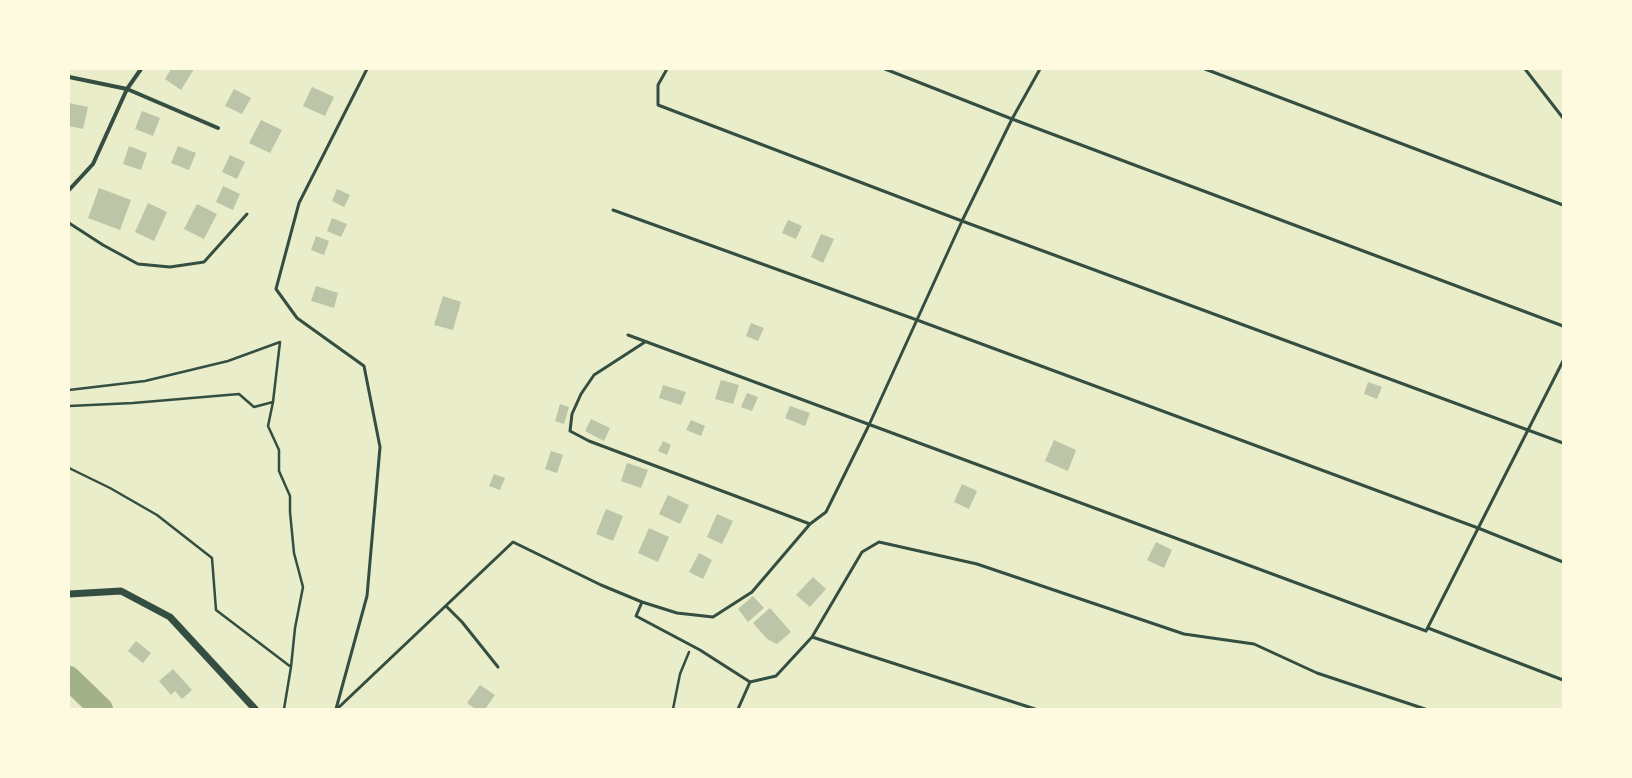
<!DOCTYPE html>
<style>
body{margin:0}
#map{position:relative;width:1632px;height:778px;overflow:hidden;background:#e9edc9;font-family:Arial,sans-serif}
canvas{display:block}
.frame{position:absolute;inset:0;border:70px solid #fefae0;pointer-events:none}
</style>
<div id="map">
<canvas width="1632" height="778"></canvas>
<div class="frame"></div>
</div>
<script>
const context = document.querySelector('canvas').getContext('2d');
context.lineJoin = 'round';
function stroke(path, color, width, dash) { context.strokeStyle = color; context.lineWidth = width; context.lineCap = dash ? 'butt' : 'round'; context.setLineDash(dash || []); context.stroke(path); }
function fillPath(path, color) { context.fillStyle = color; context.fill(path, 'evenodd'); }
stroke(new Path2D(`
 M69,678L101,709`), '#a3b18a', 24);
fillPath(new Path2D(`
 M171,69H194L181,90L165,79Z
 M312,87L334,97L325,116L303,106Z
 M234,89L251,98L242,114L225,106Z
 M69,103L88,107L83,129L69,126Z
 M142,111L160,118L153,136L135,129Z
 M261,120L282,130L270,153L249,143Z
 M129,146L147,153L141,170L123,164Z
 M178,146L196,153L189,170L171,163Z
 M230,155L245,162L237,179L222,172Z
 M223,186L240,194L233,210L216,202Z
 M99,188L131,200L120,230L88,218Z
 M337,189L350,195L344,207L332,201Z
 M148,203L167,212L154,241L135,232Z
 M197,204L217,214L204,239L184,229Z
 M332,218L347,224L341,237L327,231Z
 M788,220L802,226L796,239L782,233Z
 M821,234L834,239L823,263L811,257Z
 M316,236L329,241L324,255L311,250Z
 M316,286L338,293L334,308L311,301Z
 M443,296L461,302L453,330L434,325Z
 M751,323L764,328L758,341L746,336Z
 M721,380L739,385L733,404L715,399Z
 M1368,382L1382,387L1377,399L1364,394Z
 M663,385L686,392L681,405L659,398Z
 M747,393L758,397L752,411L741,407Z
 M560,404L569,407L564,424L555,421Z
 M790,406L810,413L805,426L785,418Z
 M591,419L610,428L604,441L585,431Z
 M691,420L705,426L701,436L686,430Z
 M1054,440L1076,450L1068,471L1045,461Z
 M663,441L671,445L667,455L658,451Z
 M551,451L563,455L557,473L545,469Z
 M627,463L648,470L641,488L621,481Z
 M494,474L505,478L500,490L489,486Z
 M962,484L977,491L969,509L954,502Z
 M668,495L689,505L680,524L659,514Z
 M606,509L623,516L613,541L596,534Z
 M717,514L733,521L722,544L707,537Z
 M649,528L669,537L658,562L638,553Z
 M1156,542L1172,550L1164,568L1147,560Z
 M699,553L712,560L703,579L689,572Z
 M813,577L826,589L810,607L796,595Z
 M753,596L764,608L748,622L738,609Z
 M770,608L791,632L777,644L767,639L753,623Z
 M136,641L151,653L143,663L128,651Z
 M173,669L192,690L182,699L175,691L171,695L159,681Z
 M480,685L495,695L485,709H476L467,703Z`), '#bcc5a7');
stroke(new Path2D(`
 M69,390L145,381L228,361L280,342L273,402L254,407L239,394L133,403L69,406
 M273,402L268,426L279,450V471L290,496V512L294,553L303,587L295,628L291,667
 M69,468L110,488L157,515L212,558L216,610L291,667L284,709
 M673,709L680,674L689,652`), '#344e41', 2.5);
stroke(new Path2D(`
 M667,69L658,85V105L962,221L1563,443
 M885,69L1012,119L1563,326
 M1205,69L1563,205
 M1525,69L1563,118
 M613,210L917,320L1478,528L1563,562
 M69,223L103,245L138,264L170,267L204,262L247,214
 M628,335L1426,631L1563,361
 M645,342L594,375L581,394L572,414L570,431L589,441L810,524
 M642,602L636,616L700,650L750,682L776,676L812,637L862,552L879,542L977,564L1184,634L1254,644L1317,673L1425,709
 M446,606L462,622L498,667
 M1428,628L1563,680
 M812,637L1035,709
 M336,709L367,596L380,447L364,366L297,318L276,289L299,203L367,69
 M337,709L513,542L601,585L642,602L677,613L713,617L752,592L810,524L826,512L869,425L962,221L1012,119L1040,69
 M738,709L750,682`), '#344e41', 3);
stroke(new Path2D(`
 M69,77L127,89L218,128
 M69,190L93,164L127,89L141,69`), '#344e41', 4);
stroke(new Path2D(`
 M69,594L121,591L170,617L255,709`), '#344e41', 7);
</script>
